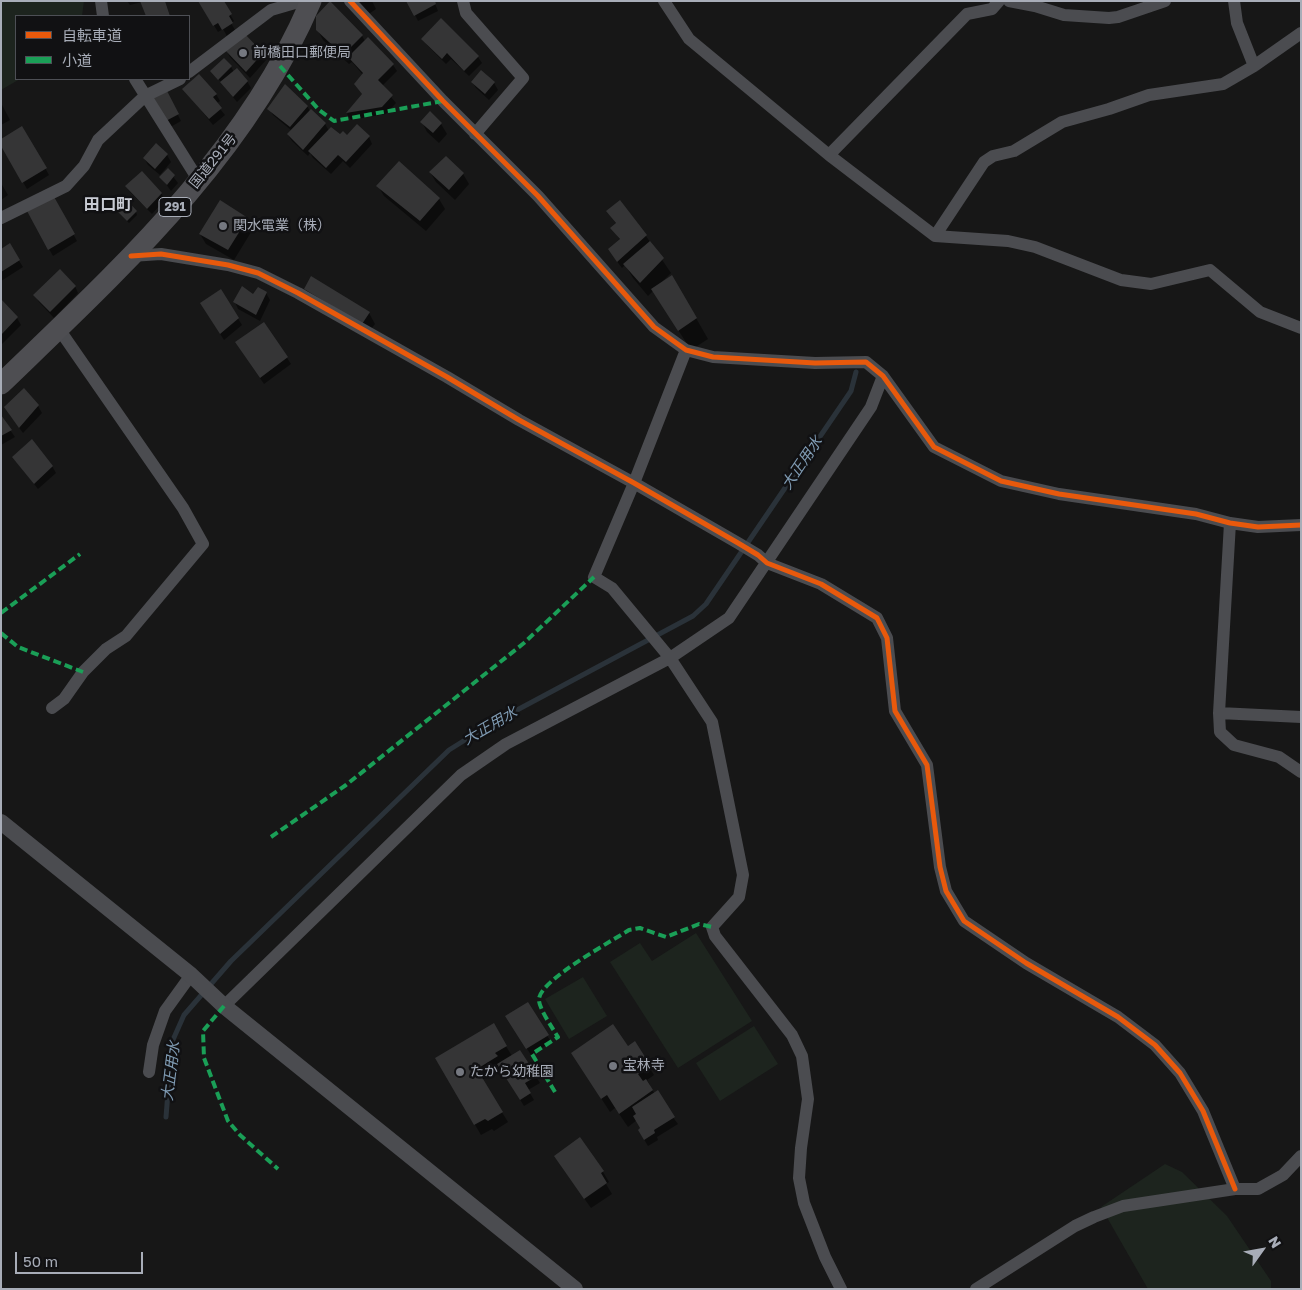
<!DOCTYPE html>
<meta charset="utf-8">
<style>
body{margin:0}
#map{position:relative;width:1302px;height:1290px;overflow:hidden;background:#171717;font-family:"Golos Text","Noto Sans JP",sans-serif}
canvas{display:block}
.frame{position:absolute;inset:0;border:2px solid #a8adb8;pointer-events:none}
.legend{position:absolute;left:15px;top:15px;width:175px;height:65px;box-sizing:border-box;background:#111113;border:1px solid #4d4f55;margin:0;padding:6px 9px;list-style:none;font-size:15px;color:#a8adb8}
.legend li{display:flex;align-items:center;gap:10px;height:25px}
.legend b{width:25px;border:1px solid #4d4f55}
.north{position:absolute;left:1237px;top:1225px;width:50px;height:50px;-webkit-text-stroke:4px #111113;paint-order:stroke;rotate:58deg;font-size:14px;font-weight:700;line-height:20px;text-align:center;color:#a8adb8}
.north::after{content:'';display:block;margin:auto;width:18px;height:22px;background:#a8adb8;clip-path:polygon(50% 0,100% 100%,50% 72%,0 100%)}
.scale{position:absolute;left:15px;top:1252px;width:128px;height:22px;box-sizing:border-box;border:2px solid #a8adb8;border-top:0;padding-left:6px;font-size:15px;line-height:18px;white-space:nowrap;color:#a8adb8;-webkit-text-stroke:4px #111113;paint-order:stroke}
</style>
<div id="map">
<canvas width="1302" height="1290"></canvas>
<div class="frame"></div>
<ul class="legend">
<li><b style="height:6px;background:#e8590c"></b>自転車道</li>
<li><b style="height:6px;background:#1a9f57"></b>小道</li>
</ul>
<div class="north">N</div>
<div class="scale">50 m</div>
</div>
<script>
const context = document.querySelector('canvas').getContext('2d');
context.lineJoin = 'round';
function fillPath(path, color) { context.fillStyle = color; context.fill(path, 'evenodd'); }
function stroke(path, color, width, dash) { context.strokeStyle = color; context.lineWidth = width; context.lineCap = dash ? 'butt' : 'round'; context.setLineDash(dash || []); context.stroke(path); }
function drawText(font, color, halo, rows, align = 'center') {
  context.font = font + ' "Golos Text","Noto Sans JP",sans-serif'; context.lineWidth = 5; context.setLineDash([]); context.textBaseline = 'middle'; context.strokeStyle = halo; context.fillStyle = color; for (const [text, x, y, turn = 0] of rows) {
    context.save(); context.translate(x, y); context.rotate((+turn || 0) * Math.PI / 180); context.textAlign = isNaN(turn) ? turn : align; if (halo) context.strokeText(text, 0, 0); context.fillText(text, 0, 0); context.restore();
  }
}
fillPath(new Path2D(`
 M1,1H84L82,16H16V79H20L1,90Z
 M696,933L752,1021L678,1068L610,962L640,943L652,961Z
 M583,977L607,1016L569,1039L545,999Z
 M754,1026L778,1064L720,1101L696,1063Z
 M1165,1164L1182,1172L1227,1216L1271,1281V1289H1148L1101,1207Z`), '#1d241e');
fillPath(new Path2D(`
 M127,1H165L170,16H147L142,2L130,5Z
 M199,1H222L234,21L231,23L235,30L227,36L223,29L218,32Z
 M355,1H372L376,9L366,16Z
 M408,1H434L438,11L418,21Z
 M317,29L362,36L365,41L393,65L397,71L382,86L396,103L386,114L351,120L347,114L363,95L355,85L363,75L352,62L349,64L323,40Z
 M423,39L478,57L482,63L469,76L451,59L446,64L427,45Z
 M226,50L262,53L266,60L250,78L230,57Z
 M231,67L234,72L247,81L251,88L237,102L212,71Z
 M472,82L494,83L498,90L489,100L476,88Z
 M184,89L216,94L220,101L216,104L225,115L213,125Z
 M169,97L181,121L167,129Z
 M1,103L10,120L1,125Z
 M307,106L310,111L325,124L329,131L347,137H369L372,144L350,168L343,161L331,174L313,158L310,153L308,156L292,141L288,135L292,131L273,115L269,109Z
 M422,122L441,124L447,134L439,143L427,132Z
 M22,127L49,175L27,189L1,144Z
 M167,155L171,162L160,175L148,165L144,158Z
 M399,163L439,199L445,209L426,231L384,196L378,186Z
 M168,170L178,183L171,191L161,177Z
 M430,172L463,174L469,184L455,200L436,182Z
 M1,183L8,195L1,200Z
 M127,187L161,193L165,200L152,214L131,193Z
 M53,197L77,241L53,256L28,212Z
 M619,202L646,236L671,273L663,281L696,318L708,339L691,350L653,291L648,296L633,278L625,265L622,268L613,256L620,240L612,228L617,225L607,211Z
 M117,211L136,212L137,215L129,223Z
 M247,219L253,229L234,260L206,244L200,234Z
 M9,245L23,267L1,281V250Z
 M75,286L78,293L54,318L39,302L35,295Z
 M305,289L369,313L375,324L368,333L311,300Z
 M221,291L242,325L224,340L205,310Z
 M266,293L270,300L260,321L238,309L235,302Z
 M1,301L17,318L21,325L1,345Z
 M264,323L291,364L264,384L240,349Z
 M38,406L42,413L23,433L9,414Z
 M1,417L15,437L1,445Z
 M13,457L52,466L56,473L38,489Z
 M528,1004L551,1042L531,1055L507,1017Z
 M493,1025L512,1056L520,1051L540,1083L528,1090L534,1100L524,1106L501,1069L482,1080L508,1122L494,1131L492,1129L481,1135L436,1058Z
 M634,1043L654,1075L647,1080L650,1085L649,1086L678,1124L657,1137L658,1140L648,1146L639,1131L642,1129L637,1120L628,1127L615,1108L610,1112L572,1053L627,1047Z
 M580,1139L603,1172L609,1182L606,1184L612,1194L591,1208L561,1166Z`), '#0007');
stroke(new Path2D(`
 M166,1117L172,1042L184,1015L231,961L449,750L489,725L693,616L706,604L851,391L856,372`), '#2a3239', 5);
fillPath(new Path2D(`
 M140,1H165L170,16H146Z
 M198,1H224L232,14L229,16L233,23L222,30L218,23L213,26Z
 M330,1L363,35L343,55L316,30V16Z
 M406,1H435L436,4L414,16Z
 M441,18L479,56L464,71L447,53L442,59L421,39Z
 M243,32L263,53L246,72L225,50Z
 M368,37L394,64L378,80L393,95L382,107L346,113L362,94L354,84L363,73L348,57Z
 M224,58L232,66L218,80L210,71Z
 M237,68L248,81L233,97L220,82Z
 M481,70L495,82L485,94L471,82Z
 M199,74L217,94L213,97L222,108L209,119L182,89Z
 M285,84L308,106L290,127L267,109Z
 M166,89L179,114L162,123L148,98Z
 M311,109L326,123L303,150L287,134Z
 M430,111L442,123L433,133L420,122Z
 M357,124L370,136L346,162L338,155L326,168L308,151L331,127L340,134L343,131L347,135Z
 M22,126L47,168L22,183L1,146V139Z
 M156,143L168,154L155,169L143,158Z
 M446,156L464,173L449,190L429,172Z
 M399,161L440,198L420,221L376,186Z
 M168,168L175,175L167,185L159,177Z
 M142,171L162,193L147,209L125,186Z
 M53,195L75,234L48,250L27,211Z
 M124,197L137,211L127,221L114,208Z
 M220,200L248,218L228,250L199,234Z
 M620,200L647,235L617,262L608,249L620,239L610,228L616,223L606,211Z
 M650,241L664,258L640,283L623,264Z
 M10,243L20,260L1,272V249Z
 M60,269L76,286L50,312L33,295Z
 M672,275L697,318L678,331L651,289Z
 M311,276L370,312L362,324L304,289Z
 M242,286L253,294L258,287L267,292L256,315L233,302Z
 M221,289L239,318L220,334L200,303Z
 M1,299L18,317L1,335Z
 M264,322L288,357L260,378L235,342Z
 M24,388L39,405L19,428L4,407Z
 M1,415L12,430L1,436Z
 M32,439L53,466L34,484L12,457Z
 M528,1002L549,1035L526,1049L505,1016Z
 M494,1023L507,1046L495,1053L498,1056L477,1069L503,1112L488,1121L485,1119L474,1125L435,1058Z
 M613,1024L628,1046L635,1041L647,1060L640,1065L643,1071L638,1074L643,1081L646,1079L653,1090L619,1114L607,1095L601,1099L571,1053Z
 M520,1050L537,1076L525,1083L531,1093L520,1100L497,1064Z
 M658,1090L675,1117L654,1130L655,1133L644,1140L638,1130L640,1128L633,1116L636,1114L632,1107Z
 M580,1137L604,1171L601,1173L607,1183L584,1199L554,1156Z`), '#353536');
stroke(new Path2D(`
 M101,1L103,16
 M350,1L443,101L538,196L654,327L686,350L713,357L815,363L866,362L883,376L934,447L1001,481L1059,494L1196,514L1230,523L1258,527L1301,525
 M463,1L466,13L523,78L475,134
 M664,1L689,39L829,155L935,236L1008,241L1035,247L1121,280L1151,284L1210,270L1260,312L1301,328
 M1009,1L1035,6L1064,15L1109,18L1118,17L1165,1
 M1234,1L1237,23L1254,66
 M189,72L271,10L295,3L309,5
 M135,79L199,181
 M829,155L967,14L992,9L999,1
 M1,218L66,186L84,166L98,140L145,96L180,79
 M935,236L984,162L993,156L1014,151L1062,122L1109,109L1149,95L1223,84L1254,66L1301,33
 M131,256L161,254L228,265L258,273L298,293L447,377L519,420L634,483L738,543L758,555L767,563L821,584L877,618L887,638L895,711L927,765L940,867L946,891L964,921L1026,963L1118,1017L1155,1045L1180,1073L1203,1111L1235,1189
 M686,350L634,483L594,577L612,588L670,658L712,722L743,875L739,897L712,927L715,936L792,1035L802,1056L808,1099L801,1148L799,1178L804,1203L825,1257L841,1289
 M1230,523L1219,713L1220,732L1234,745L1279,757L1301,772
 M52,708L64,699L83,672L106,649L126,636L203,544L183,508L59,329
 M1219,713L1301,717
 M224,1006L461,775L506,744L670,658L729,618L871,407L883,376
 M149,1072L153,1045L165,1011L191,975
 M976,1289L1075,1226L1094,1217L1123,1206L1235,1189H1258L1283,1175L1301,1156`), '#4b4c50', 12);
stroke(new Path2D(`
 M1,822L191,975L224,1006L575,1289`), '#4b4c50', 16);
stroke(new Path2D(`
 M1,384C119,270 246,155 311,1`), '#4e4e52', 21);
stroke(new Path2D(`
 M280,66L319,110L334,121L443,101
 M1,613L80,554
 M1,633L18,647L83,672
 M271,837L346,785L524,643L594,577
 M224,1006L203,1031L204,1058L228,1121L240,1135L278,1169
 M555,1092L532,1054L558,1037C553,1029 538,1007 539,999C540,980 612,941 629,930L640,928L666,937L699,924L712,927`), '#1a9f57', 4, [8, 4]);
stroke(new Path2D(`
 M350,1L443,101L538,196L654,327L686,350L713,357L815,363L866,362L883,376L934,447L1001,481L1059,494L1196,514L1230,523L1258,527L1301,525
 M131,256L161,254L228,265L258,273L298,293L447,377L519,420L634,483L738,543L758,555L767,563L821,584L877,618L887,638L895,711L927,765L940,867L946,891L964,921L1026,963L1118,1017L1155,1045L1180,1073L1203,1111L1235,1189`), '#e8590c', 5);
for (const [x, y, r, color] of [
 [243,53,5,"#757880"],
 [223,226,5,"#757880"],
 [613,1066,5,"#757880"],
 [460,1072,5,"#757880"]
]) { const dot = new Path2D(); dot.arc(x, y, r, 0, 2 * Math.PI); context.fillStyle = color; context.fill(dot); stroke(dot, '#111113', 2); }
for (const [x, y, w] of [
 [175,207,32]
]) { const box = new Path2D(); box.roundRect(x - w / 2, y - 9.5, w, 19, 4); context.fillStyle = '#111113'; context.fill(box); stroke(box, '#a8adb8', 1); }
drawText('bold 12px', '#a8adb8', null, [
 ["291",175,207]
]);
drawText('14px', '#a8adb8', '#111113', [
 ["前橋田口郵便局",253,53],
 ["関水電業（株）",233,226],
 ["宝林寺",623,1066],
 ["たから幼稚園",470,1072]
], 'left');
drawText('14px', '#a8adb8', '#111113', [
 ["国道291号",213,161,-51]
]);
drawText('italic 15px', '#7f9bb3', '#111113', [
 ["大正用水",802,463,-56],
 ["大正用水",490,726,-30],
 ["大正用水",171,1071,-83]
]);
drawText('bold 16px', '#c9ccd4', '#111113', [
 ["田口町",108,205]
]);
</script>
